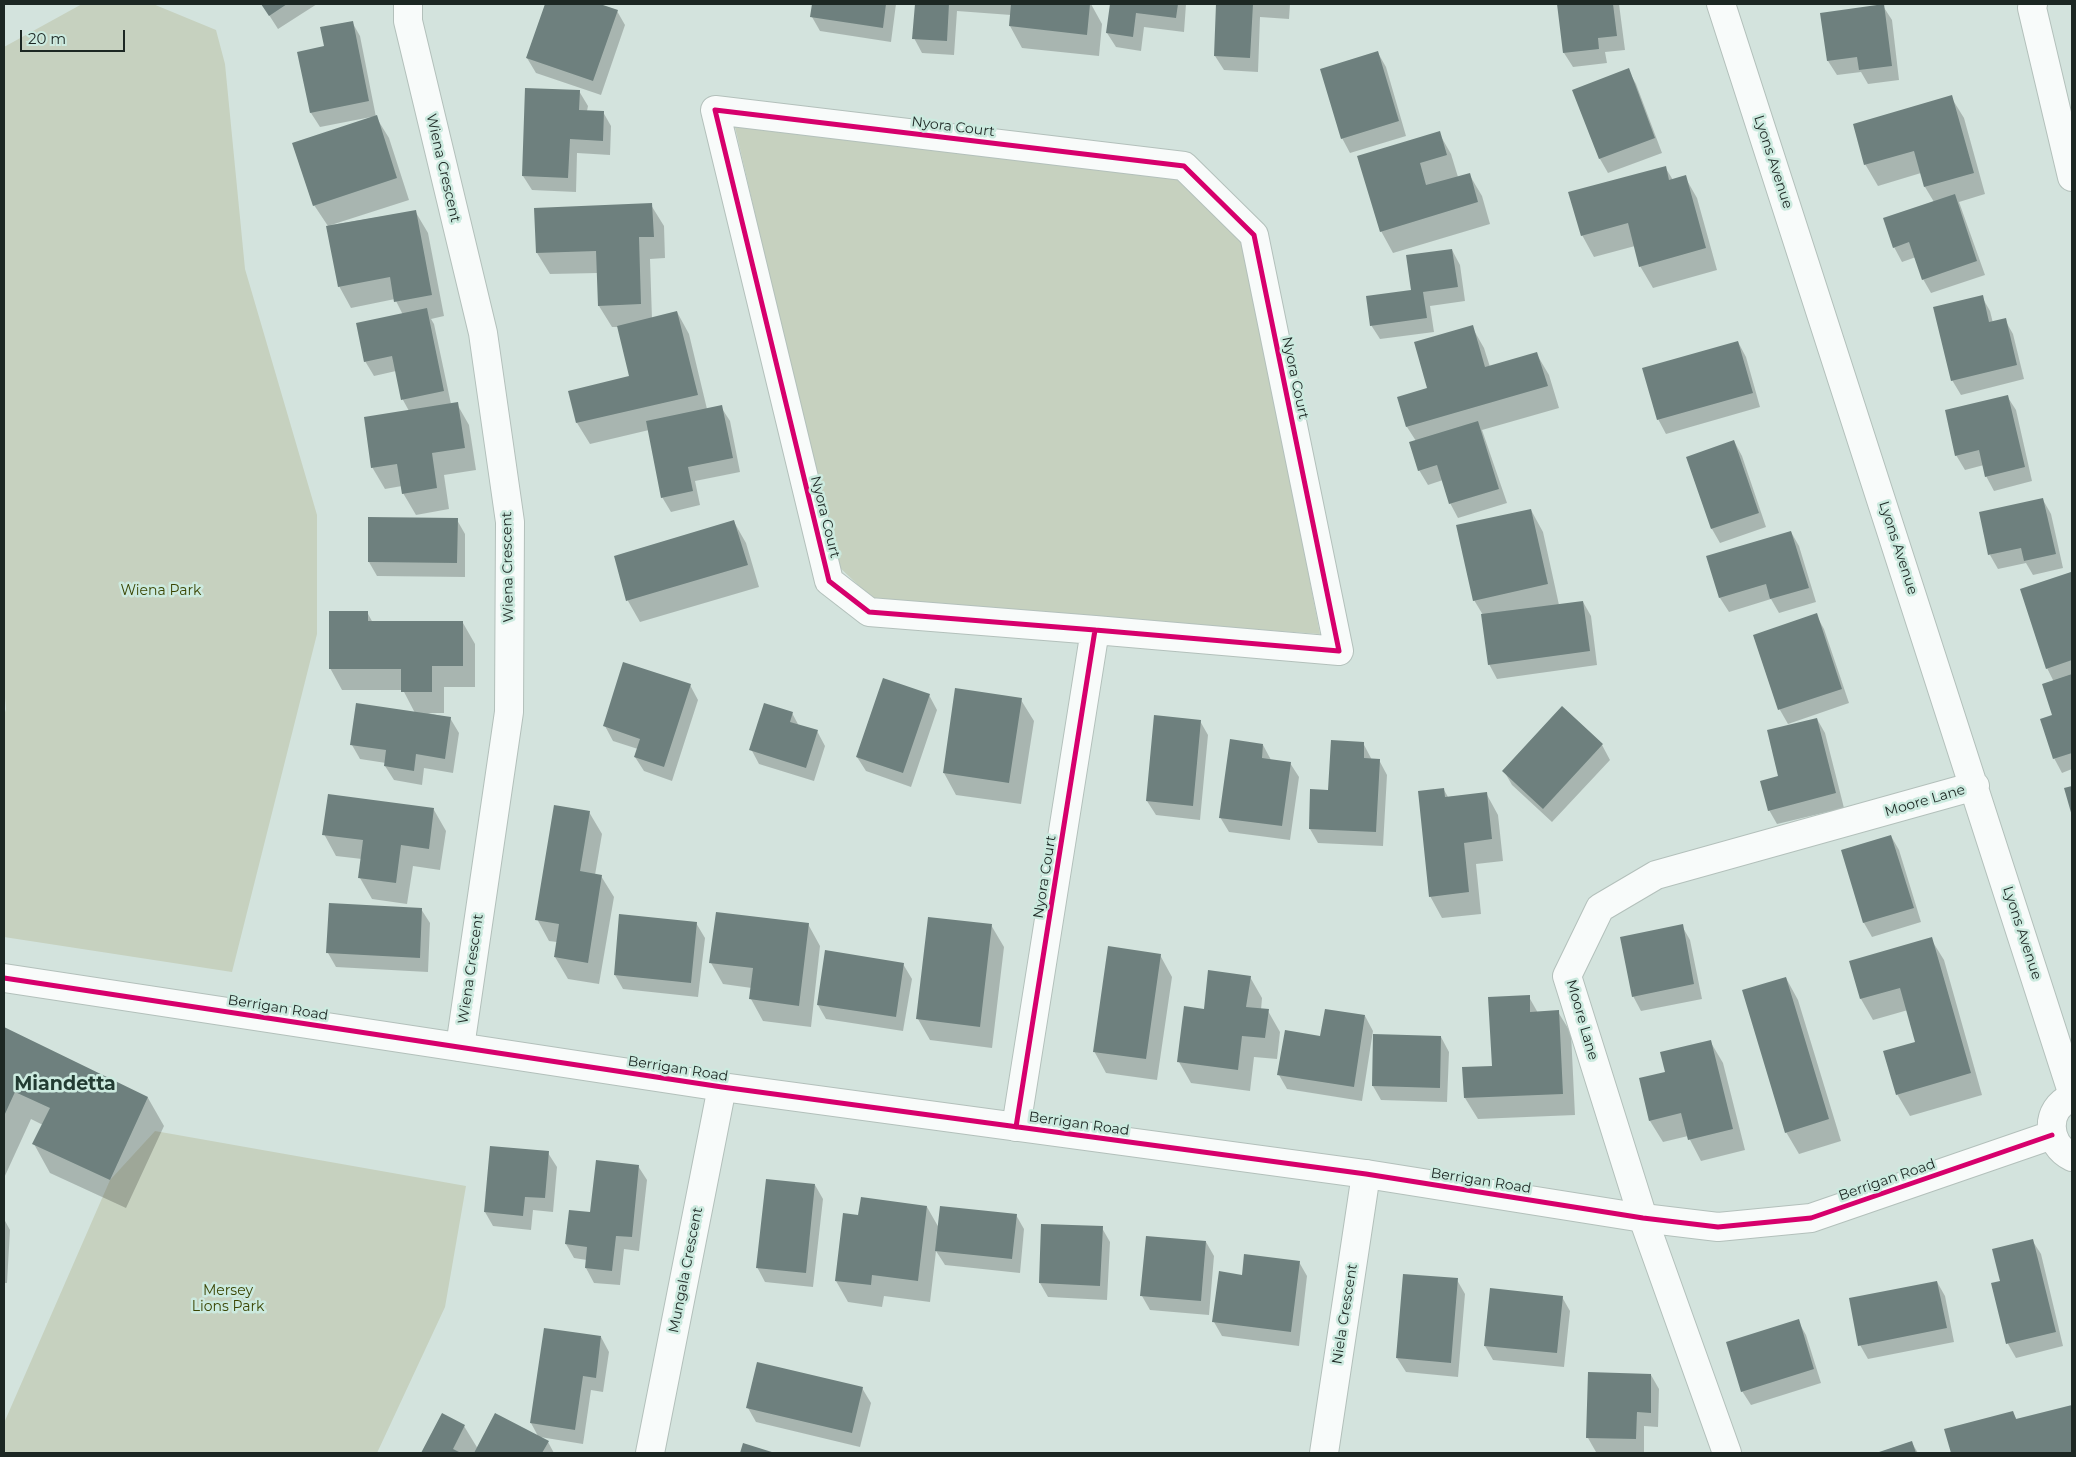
<!DOCTYPE html>
<style>
body{margin:0}
#map{position:relative;width:2076px;height:1457px;overflow:hidden;background:#d3e3dd;font-family:Montserrat,sans-serif}
canvas{display:block}
.frame{position:absolute;inset:0;border:5px solid #1c2723;pointer-events:none}
.scale{position:absolute;left:20px;top:30px;width:105px;height:22px;box-sizing:border-box;border:2px solid #1c2723;border-top:0;padding-left:6px;font-size:15px;line-height:18px;white-space:nowrap;color:#1c2723;-webkit-text-stroke:4px #cceadf;paint-order:stroke}
</style>
<div id="map">
<canvas width="2076" height="1457"></canvas>
<div class="frame"></div>
<div class="scale">20 m</div>
</div>
<script>
const context = document.querySelector('canvas').getContext('2d');
context.lineJoin = 'round';
function fillPath(path, color) { context.fillStyle = color; context.fill(path, 'evenodd'); }
function stroke(path, color, width, dash) { context.strokeStyle = color; context.lineWidth = width; context.lineCap = dash ? 'butt' : 'round'; context.setLineDash(dash || []); context.stroke(path); }
function drawText(font, color, halo, rows, align = 'center') {
  context.font = font + ' Montserrat,sans-serif'; context.lineWidth = 5; context.setLineDash([]); context.textBaseline = 'middle'; context.strokeStyle = halo; context.fillStyle = color; for (const [text, x, y, turn = 0] of rows) {
    context.save(); context.translate(x, y); context.rotate((+turn || 0) * Math.PI / 180); context.textAlign = isNaN(turn) ? turn : align; if (halo) context.strokeText(text, 0, 0); context.fillText(text, 0, 0); context.restore();
  }
}
fillPath(new Path2D(`
 M82,4H153L216,30L225,64L245,269L317,515V634L232,972L4,937V716L6,709L4,686V47Z
 M735,127L1176,179L1245,245L1320,634L876,602L836,564Z
 M155,1131L466,1186L445,1307L377,1453H4V1423L110,1180Z`), '#c6d1bf');
fillPath(new Path2D(`
 M262,4H317L278,29Z
 M546,4H596L617,11L625,25L601,95L536,73L527,58Z
 M813,4H896L891,42L820,31L812,17Z
 M916,4H1010L1012,6V4H1091L1102,24L1099,56L1022,48L1010,26L1011,15L957,11L954,55L922,53L914,38Z
 M1112,4H1186L1184,32L1144,27L1141,51L1116,47L1107,33Z
 M1217,4H1290L1289,19L1260,17L1258,72L1224,70L1215,56Z
 M1559,4H1619L1625,50L1605,52L1607,63L1573,67L1564,53Z
 M1883,6L1892,20L1899,80L1868,84L1861,72L1837,75L1828,61L1822,14Z
 M352,22L360,36L376,117L389,138L409,200L331,225L415,211L428,233L444,316L431,319L434,324L451,404H457L469,425L476,470L444,475L449,509L416,515L403,493L402,486L385,489L372,467L409,411L403,400L396,371L374,376L365,361L403,315L395,299L351,308L339,286L328,226L314,205L372,118L371,117L320,127L311,113L299,53L325,47Z
 M1378,53L1386,67L1406,136L1350,153L1342,138Z
 M1628,70L1636,84L1662,153L1608,173L1600,159L1574,91Z
 M579,91L588,106L587,111L603,112L611,126L610,155L577,153L576,192L532,190L523,176Z
 M1951,97L1964,118L1985,194L1959,202L1985,275L1931,293L1923,279L1916,257L1902,262L1894,247L1934,202L1925,187L1921,173L1878,186L1865,164Z
 M1439,133L1451,154L1458,177L1469,174L1482,196L1490,224L1393,253L1381,231L1359,157Z
 M1665,167L1673,180L1685,177L1697,198L1717,270L1653,288L1640,266L1635,246L1594,257L1582,235Z
 M651,205L664,226L665,258L650,259L652,319L677,312L689,334L707,409L721,407L730,421L740,472L695,481L700,505L671,512L662,497L649,430L590,444L577,423L570,392L631,377L619,327H612L599,306L598,273L550,274L537,253Z
 M1452,250L1460,265L1465,301L1430,306L1434,332L1380,339L1371,325L1413,291Z
 M1982,297L1990,311L1993,323L2005,320L2013,334L2024,379L1961,395L1952,380Z
 M1472,327L1484,348L1490,367L1536,353L1549,375L1559,408L1482,430L1507,503L1458,518L1450,503L1443,480L1428,485L1419,470L1416,441L1407,427L1399,398L1429,389Z
 M1738,342L1746,357L1760,407L1666,434L1658,419Z
 M2007,396L2016,410L2032,481L1994,491L1986,476L1984,465L1965,470L1956,455Z
 M1734,441L1742,456L1766,527L1720,543L1712,529Z
 M2043,500L2051,514L2063,568L2033,575L2026,563L1998,569L1990,555Z
 M1531,510L1543,532L1559,605L1583,602L1591,616L1597,665L1497,679L1489,664L1483,615L1474,600Z
 M457,520L465,534V577L377,576L369,562Z
 M734,522L746,543L759,587L640,622L628,601L615,557Z
 M1791,532L1799,546L1816,602L1779,613L1771,599L1729,612L1720,598L1708,557Z
 M2070,574L2072,577V769L2062,773L2054,758V682L2047,668Z
 M367,612L373,623H463L475,644V687H444V713H428L450,718L459,733L453,773L424,768L422,785L394,780L385,766L386,763L360,759L352,745L415,713L403,690H342L330,668Z
 M1816,615L1824,629L1849,703L1788,724L1780,710L1755,636Z
 M690,685L698,700L672,781L644,771L635,757L638,749L613,741L605,726Z
 M929,695L937,710L911,787L866,771L857,757Z
 M1021,700L1034,721L1021,804L956,795L944,773Z
 M792,713L799,726L817,731L825,746L814,781L759,764L751,749Z
 M1817,719L1825,733L1844,808L1777,824L1769,810L1780,777Z
 M1200,721L1208,735L1200,820L1156,815L1147,801Z
 M1363,743L1372,760H1379L1387,775L1383,846L1318,843L1310,829L1329,791Z
 M1263,745L1271,760L1290,763L1299,777L1290,840L1229,832L1220,817Z
 M1602,745L1610,760L1552,822L1512,785L1504,771Z
 M1444,790L1448,797L1486,793L1498,815L1503,861L1476,864L1481,914L1442,918L1430,896Z
 M434,810L446,831L440,870L413,866L407,904L372,899L360,878L362,859L336,856L324,834Z
 M589,812L602,834L595,875L601,876L614,897L599,984L568,979L555,957L557,942L549,941L537,919Z
 M1891,836L1899,850L1921,922L1872,937L1864,923L1843,850Z
 M421,909L430,923L428,972L336,967L328,953Z
 M696,923L705,938L698,997L623,989L615,975Z
 M808,924L820,946L811,1027L763,1021L751,999L752,988L723,984L711,963Z
 M991,925L1004,947L992,1048L930,1040L918,1019Z
 M1682,926L1690,940L1702,999L1641,1011L1633,996Z
 M1931,939L1944,960L1982,1095L1910,1116L1897,1094L1917,1043L1908,1010L1873,1020L1861,999L1850,962Z
 M1160,955L1172,977L1157,1080L1106,1073L1094,1051Z
 M903,964L912,979L903,1031L826,1019L818,1005Z
 M1250,977L1262,998L1261,1010L1268,1011L1280,1032L1277,1059L1254,1057L1250,1091L1191,1083L1179,1062L1205,1010Z
 M1786,978L1798,1000L1841,1141L1799,1154L1786,1132Z
 M1529,997L1538,1013L1558,1012L1571,1033L1575,1115L1478,1119L1465,1098L1493,1067Z
 M1365,1016L1373,1031L1362,1101L1287,1089L1279,1075L1321,1037Z
 M4,1029L148,1098L164,1126L126,1208L50,1173L34,1144L43,1125L31,1119L4,1178Z
 M1441,1037L1449,1052L1447,1102L1381,1100L1373,1086Z
 M1710,1041L1723,1063L1745,1150L1701,1161L1688,1136L1663,1142L1650,1121L1640,1079L1667,1073Z
 M548,1153L557,1167L553,1212L533,1210L531,1230L493,1226L485,1212Z
 M638,1166L647,1180L639,1251L624,1249L620,1285L594,1283L586,1268L587,1260L574,1258L566,1244L592,1214Z
 M815,1185L823,1199L813,1287L765,1282L757,1267Z
 M927,1207L939,1228L1016,1215L1024,1229L1020,1273L945,1265L936,1251L930,1302L884,1296L882,1307L848,1302L836,1281L859,1216Z
 M4,1219L10,1230L7,1283H4Z
 M1102,1228L1110,1242L1107,1300L1048,1297L1040,1283Z
 M2032,1240L2041,1254L2063,1346L2016,1358L2008,1344L1993,1284L2001,1282Z
 M1206,1242L1214,1256L1209,1315L1150,1310L1142,1296Z
 M1299,1262L1307,1276L1299,1346L1222,1336L1214,1322L1243,1276Z
 M1457,1280L1465,1294L1458,1377L1406,1372L1397,1358Z
 M1937,1282L1945,1296L1954,1342L1868,1359L1860,1345Z
 M1562,1297L1570,1311L1564,1367L1493,1360L1485,1346Z
 M1798,1321L1806,1335L1821,1383L1751,1405L1742,1391Z
 M601,1337L609,1352L603,1392L591,1390L583,1444L540,1437L548,1442L554,1453H422L442,1414L464,1426L478,1449L539,1438L531,1423Z
 M1651,1375L1659,1389L1658,1427L1644,1426V1453L1596,1452L1588,1438Z
 M862,1388L871,1403L860,1447L756,1422L748,1408Z
 M2072,1406V1453H1952L1946,1430L2013,1413L2017,1420Z
 M1912,1443L1918,1453H1879Z`), '#0003');
fillPath(new Path2D(`
 M261,4H287L269,16Z
 M545,4H600L618,10L593,81L526,58Z
 M812,4H886L883,28L810,17Z
 M915,4H949L947,41L912,39Z
 M1011,4H1090L1087,35L1009,26Z
 M1110,4H1178L1176,18L1136,13L1133,37L1106,33Z
 M1216,4H1253L1250,58L1214,56Z
 M1557,4H1613L1617,36L1598,38L1599,49L1563,53Z
 M1884,4L1892,66L1859,70L1857,57L1827,61L1820,13Z
 M353,21L369,101L310,113L297,52L324,46L320,27Z
 M1378,51L1399,121L1341,139L1320,69Z
 M1629,68L1655,138L1599,159L1572,90Z
 M525,88L580,90L579,110L604,111L603,141L570,139L568,178L522,176Z
 M1952,95L1974,173L1924,187L1914,151L1864,165L1853,124Z
 M377,115L397,178L313,206L292,143Z
 M1440,131L1447,155L1420,163L1426,185L1470,173L1478,202L1380,232L1357,156Z
 M1666,166L1669,180L1686,175L1706,248L1639,267L1628,223L1581,236L1568,192Z
 M1955,194L1977,261L1922,280L1909,242L1893,248L1883,218Z
 M652,203L654,237H639L641,304L598,306L596,251L536,253L534,208Z
 M416,210L432,295L394,302L390,277L338,287L326,226Z
 M1452,249L1458,287L1423,292L1427,318L1370,326L1366,296L1411,290L1406,255Z
 M1983,295L1989,322L2006,318L2017,365L1951,381L1933,307Z
 M427,308L444,391L401,400L392,356L364,362L356,323Z
 M677,311L698,395L576,423L568,391L629,376L617,326Z
 M1473,325L1485,367L1537,352L1548,386L1406,427L1397,397L1427,388L1414,342Z
 M1738,341L1753,393L1657,420L1642,368Z
 M2008,395L2025,467L1985,477L1979,450L1955,456L1945,410Z
 M458,402L465,448L432,453L437,488L402,494L397,464L371,468L364,417Z
 M722,405L733,458L688,467L693,491L661,498L646,421Z
 M1478,421L1499,489L1449,504L1437,465L1418,471L1409,442Z
 M1734,440L1759,513L1711,529L1686,457Z
 M2043,498L2056,554L2024,561L2021,548L1988,555L1979,512Z
 M1531,509L1548,584L1473,601L1456,525Z
 M368,517L458,518L457,563L368,562Z
 M734,520L748,565L626,601L614,556Z
 M1791,531L1809,588L1770,599L1766,584L1719,598L1706,556Z
 M2071,572L2072,660L2046,669L2020,589Z
 M1583,601L1590,651L1488,665L1481,614Z
 M329,611H368V621H463V666H432V692H401V669H329Z
 M1817,613L1842,689L1778,710L1753,635Z
 M623,662L691,684L664,767L634,757L640,739L603,726Z
 M2072,674V753L2053,759L2040,719L2052,715L2042,684Z
 M883,678L930,694L903,773L856,757Z
 M955,688L1022,698L1009,783L943,773Z
 M356,703L451,717L445,759L416,754L414,771L384,766L386,750L350,745Z
 M764,703L793,712L790,722L818,730L806,768L749,750Z
 M1562,706L1603,744L1543,809L1502,771Z
 M1154,715L1201,720L1193,806L1146,801Z
 M1817,718L1836,793L1768,811L1760,781L1778,776L1767,730Z
 M1230,739L1263,744L1262,758L1291,762L1282,826L1219,818Z
 M1331,740L1364,742V758L1380,759L1376,832L1309,829L1310,789L1328,790Z
 M2072,786V816L2064,788Z
 M1444,788L1445,797L1487,792L1492,839L1464,843L1469,892L1429,897L1418,791Z
 M328,794L434,808L429,849L401,845L396,883L358,878L363,840L322,835Z
 M554,805L590,811L580,871L602,875L588,963L554,957L559,924L535,920Z
 M1891,835L1914,908L1863,923L1841,850Z
 M329,903L422,908L420,958L326,953Z
 M716,912L809,923L799,1006L749,999L753,968L709,963Z
 M619,914L697,922L691,983L614,975Z
 M928,917L992,924L980,1027L916,1019Z
 M1683,924L1694,984L1632,997L1620,937Z
 M1932,937L1971,1073L1896,1095L1883,1051L1915,1042L1900,988L1860,999L1849,961Z
 M1108,946L1161,954L1146,1059L1093,1052Z
 M825,950L904,963L896,1017L817,1005Z
 M1208,970L1251,976L1246,1007L1269,1009L1265,1038L1242,1036L1238,1070L1177,1062L1184,1006L1204,1009Z
 M1786,977L1829,1119L1785,1133L1742,990Z
 M1530,995V1012L1559,1010L1563,1094L1464,1098L1462,1067L1492,1066L1488,997Z
 M1325,1009L1365,1015L1354,1087L1277,1075L1285,1030L1320,1036Z
 M4,1027L148,1097L110,1180L32,1144L50,1108L15,1092L4,1116Z
 M1373,1034L1441,1036L1440,1088L1372,1086Z
 M1711,1040L1733,1129L1688,1140L1681,1113L1649,1121L1639,1078L1665,1072L1660,1052Z
 M490,1146L549,1151L545,1198L525,1197L523,1216L484,1212Z
 M596,1160L639,1165L632,1237L616,1236L612,1271L585,1268L587,1247L565,1244L569,1210L590,1212Z
 M766,1179L815,1184L806,1273L756,1268Z
 M861,1197L927,1206L918,1281L872,1275L871,1285L835,1281L843,1213L858,1215Z
 M940,1206L1017,1214L1012,1259L935,1251Z
 M1041,1224L1103,1226L1100,1286L1039,1283Z
 M1146,1236L1206,1241L1201,1301L1140,1296Z
 M2033,1239L2056,1332L2006,1344L1991,1283L2000,1281L1992,1249Z
 M1244,1254L1300,1261L1291,1332L1212,1322L1219,1271L1242,1275Z
 M1403,1274L1458,1278L1451,1363L1396,1358Z
 M1937,1281L1947,1328L1858,1346L1849,1298Z
 M1490,1288L1563,1296L1557,1353L1484,1346Z
 M1799,1319L1814,1369L1741,1392L1726,1342Z
 M544,1328L601,1336L596,1378L583,1376L575,1430L530,1423Z
 M757,1362L863,1387L852,1433L746,1408Z
 M1588,1372L1651,1374V1413L1637,1412L1636,1439L1586,1438Z
 M2072,1405V1453H1951L1944,1429L2013,1411L2016,1419Z
 M442,1413L465,1425L453,1449L461,1453H421Z
 M495,1413L549,1441L542,1453H474Z
 M1912,1441L1916,1453H1876Z
 M743,1443L775,1453H740Z`), '#6e807e');
const minor = new Path2D(`
 M408,4V21L483,333L510,522L509,712L460,1047
 M1721,4L2072,1092
 M2033,4L2032,8L2072,177
 M1016,1127L1095,630L869,612L829,581L715,110L1184,166L1254,235L1339,651L1095,630
 M650,1453L722,1087
 M1324,1453L1366,1174
 M1727,1453L1643,1218L1567,976L1600,908L1656,875L1975,786`);
const tertiary = new Path2D(`
 M4,978L722,1087L1366,1174L1643,1218L1718,1227L1811,1218L2052,1135
 M2072,1097C2044,1109 2046,1144 2072,1157`);
stroke(minor, '#b3c0bb', 30);
stroke(tertiary, '#b3c0bb', 30);
stroke(minor, '#f8fbfa', 28);
stroke(tertiary, '#f8fbfa', 28);
stroke(new Path2D(`
 M4,978L722,1087L1366,1174L1643,1218L1718,1227L1811,1218L2052,1135
 M1016,1127L1095,630L869,612L829,581L715,110L1184,166L1254,235L1339,651L1095,630`), '#d6006c', 5);
drawText('14px', '#1c2723', '#cceadf', [
 ["Nyora Court",953,127,7],
 ["Lyons Avenue",1773,162,72],
 ["Wiena Crescent",443,168,77],
 ["Nyora Court",1295,378,78],
 ["Nyora Court",825,517,76],
 ["Lyons Avenue",1898,548,72],
 ["Wiena Crescent",508,567,-91],
 ["Moore Lane",1925,801,-16],
 ["Nyora Court",1045,877,-81],
 ["Lyons Avenue",2022,933,72],
 ["Wiena Crescent",471,969,-82],
 ["Berrigan Road",278,1008,9],
 ["Moore Lane",1582,1020,74],
 ["Berrigan Road",678,1069,9],
 ["Berrigan Road",1079,1124,8],
 ["Berrigan Road",1887,1180,-19],
 ["Berrigan Road",1481,1181,9],
 ["Mungala Crescent",686,1270,-79],
 ["Niela Crescent",1345,1314,-81]
]);
drawText('14px', '#3a4503', '#cceadf', [
 ["Wiena Park",161,591],
 ["Mersey",228,1291],
 ["Lions Park",228,1307]
]);
drawText('bold 19px', '#223b32', '#cceadf', [
 ["Miandetta",65,1084]
]);
</script>
